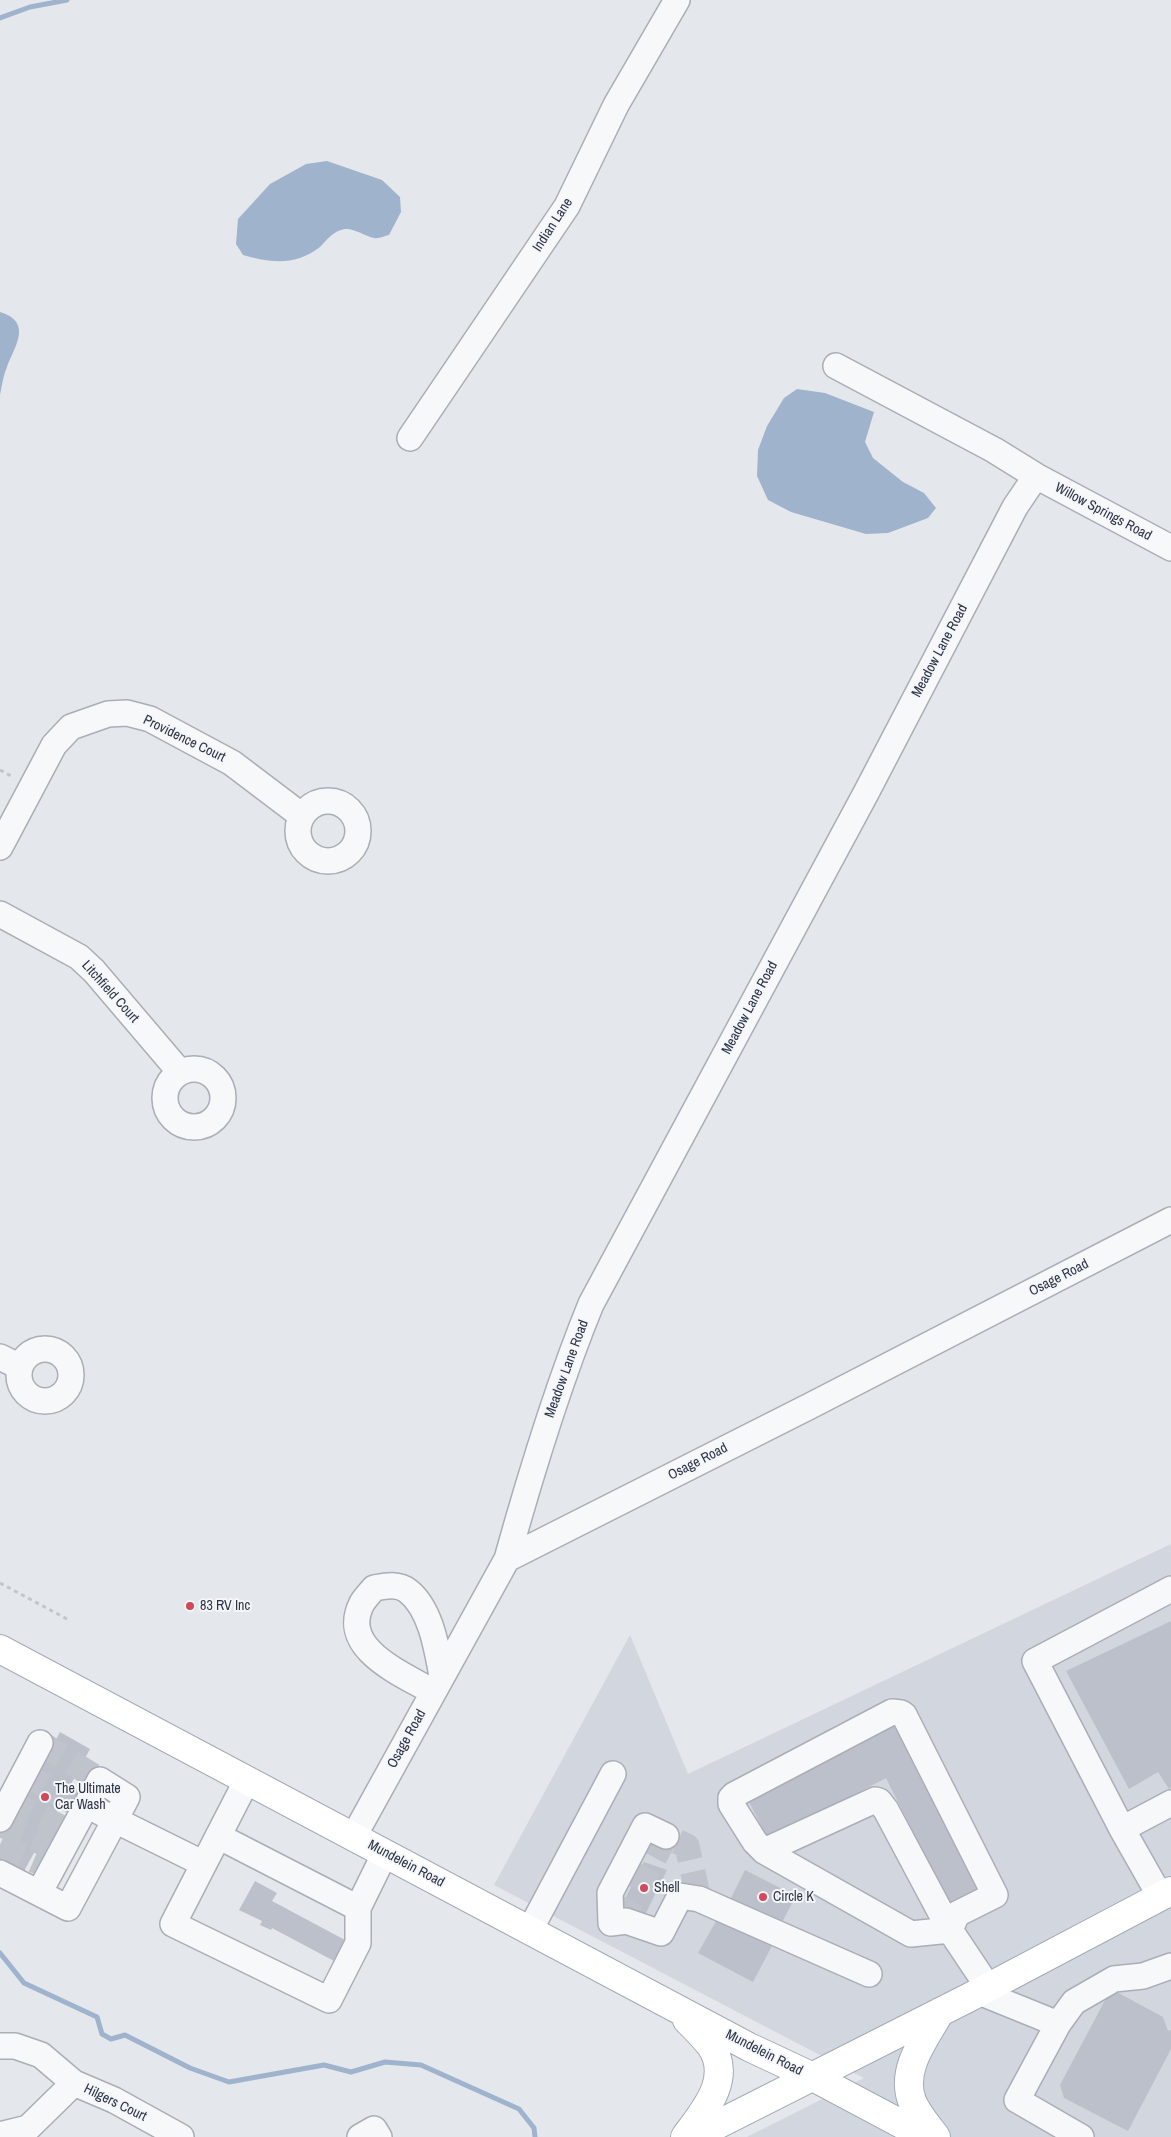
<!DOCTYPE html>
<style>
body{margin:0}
canvas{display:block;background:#e4e7ec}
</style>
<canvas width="1171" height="2137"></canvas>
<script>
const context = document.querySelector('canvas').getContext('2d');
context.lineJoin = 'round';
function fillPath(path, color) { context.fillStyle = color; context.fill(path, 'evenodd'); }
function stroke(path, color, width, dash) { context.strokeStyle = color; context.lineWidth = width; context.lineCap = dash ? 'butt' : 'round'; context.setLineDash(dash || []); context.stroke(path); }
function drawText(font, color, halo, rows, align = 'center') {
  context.font = font + ' "Archivo Narrow",sans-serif'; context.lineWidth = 4; context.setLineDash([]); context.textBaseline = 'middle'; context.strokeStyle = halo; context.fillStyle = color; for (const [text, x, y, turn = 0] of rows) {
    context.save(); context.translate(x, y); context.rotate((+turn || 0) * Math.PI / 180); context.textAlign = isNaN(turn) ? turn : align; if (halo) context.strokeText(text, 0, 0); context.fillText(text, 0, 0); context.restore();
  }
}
fillPath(new Path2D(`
 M1171,1544V2137H747L864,2078L494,1885L630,1635L688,1774Z`), '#d2d6de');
fillPath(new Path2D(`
 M327,161L382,180L400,197L401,212L389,235C384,236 379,239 374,238C365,236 354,228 345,229C333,231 328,239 320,247C296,266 270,263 243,255L236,244L238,219L270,184L306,164Z
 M0,312C33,322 15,346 7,367C3,376 2,386 0,395Z
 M797,389L825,393L874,412L865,442L873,458L903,482L924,493L936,508L928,518L888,533L866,534L791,512L768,500L757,476L758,450L767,426L784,398Z`), '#9fb4cc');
stroke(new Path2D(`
 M0,18L30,7L67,0
 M0,1953L24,1983L97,2017L102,2034L111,2039L125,2035L190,2068L229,2082L324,2065L351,2072L385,2062L421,2065L519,2109L534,2128L535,2137`), '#9fb4cc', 5);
fillPath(new Path2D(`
 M1171,1621V1787L1169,1789L1158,1772L1129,1789L1066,1671Z
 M899,1718L985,1888L950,1906L886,1778L768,1839L746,1796Z
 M60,1732L90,1749L22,1875L0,1863V1845Z
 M644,1862L667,1870L644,1917L622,1905Z
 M745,1870L796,1896L781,1924L731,1898Z
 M255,1881L277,1893L272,1901L345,1940L334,1961L272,1928L271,1930L260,1925L262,1921L239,1910Z
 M720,1914L774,1942L753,1982L698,1953Z
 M1111,1989L1163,2017L1168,2031L1171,2030V2049L1128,2131L1064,2098L1060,2085Z`), '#bbc0ca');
stroke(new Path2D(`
 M40,1743L100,1780
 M23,1774L85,1808
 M9,1801L72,1833
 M0,1824L61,1851
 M0,1845L52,1868
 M620,1923L666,1836L687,1846L699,1899`), '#bfc3cb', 25, [25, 12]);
const minor = new Path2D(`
 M836,366L994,450L1036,476L1171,548
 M410,438L567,206L616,105L677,0
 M298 831a30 30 0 1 1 60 0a30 30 0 1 1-60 0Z
 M0,847L54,745L71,727L108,714L127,713L150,719L232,763L302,816
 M0,914L79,957L94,971L180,1072
 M165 1098a29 29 0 1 1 58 0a29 29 0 1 1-58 0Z
 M19 1375a26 26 0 1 1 52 0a26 26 0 1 1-52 0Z
 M0,1357L20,1367
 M507,1559C531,1473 557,1387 591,1304L866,793L1015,507L1036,476
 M433,1692C403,1674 338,1649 362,1603C365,1598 370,1593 374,1588C385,1586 398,1583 408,1591C431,1609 437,1649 442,1676
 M247,1780L173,1924L329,2000L358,1943V1908
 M0,1819L40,1743
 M1122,1829L1035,1661L1171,1589
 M218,1836L358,1908L385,1853
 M354,1836L507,1559L810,1406L1171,1220
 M666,1836L645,1826L610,1893L611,1923L626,1921L661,1933L680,1896L699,1899L869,1974
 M764,1851L875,1800L879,1801L886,1810L950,1930L911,1934L764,1851L755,1842L731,1804V1798L734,1795L892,1712L901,1713L904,1715L995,1895L957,1914L950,1930L988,1987
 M0,1873L68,1908L115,1820L100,1812
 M39,1893L100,1780L127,1797L115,1820L204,1864
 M1160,1896L1122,1829L1171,1803
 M530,1930L613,1774
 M979,1992L1058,2024
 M0,2046H15L41,2055L74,2083L114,2100L181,2137
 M0,2135L28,2128L74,2083
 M360,2137L374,2129L379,2137
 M1081,2137L1017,2100L1058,2024L1074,2002L1114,1979L1143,1976L1171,1966`);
const major = new Path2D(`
 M0,1649L749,2047L813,2077L926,2137
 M685,2137C704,2111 733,2079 711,2046C704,2037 695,2028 687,2020
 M693,2137L970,1997L1171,1891
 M936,2137C928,2126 917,2114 912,2101C900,2069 925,2039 940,2012`);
stroke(minor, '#a9aeb7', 28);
stroke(major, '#a3abb8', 30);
stroke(new Path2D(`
 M0,770L13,777
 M0,1583L67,1619`), '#c2c5cb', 3, [4, 4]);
stroke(minor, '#f7f8fa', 25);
stroke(major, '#fff', 28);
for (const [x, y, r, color] of [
 [190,1606,5,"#d1495b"],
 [45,1797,5,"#d1495b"],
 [644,1888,5,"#d1495b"],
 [763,1897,5,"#d1495b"]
]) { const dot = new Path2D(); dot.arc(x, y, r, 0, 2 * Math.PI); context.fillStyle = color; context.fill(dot); stroke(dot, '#f4f6f9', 2); }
drawText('14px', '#2b3445', '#f4f6f9', [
 ["Indian Lane",553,225,-57],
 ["Willow Springs Road",1103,512,28],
 ["Meadow Lane Road",940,651,-62],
 ["Providence Court",184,739,26],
 ["Litchfield Court",110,992,48],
 ["Meadow Lane Road",750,1008,-62],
 ["Osage Road",1059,1278,-27],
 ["Meadow Lane Road",567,1369,-70],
 ["Osage Road",698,1462,-27],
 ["Osage Road",407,1739,-61],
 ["Mundelein Road",406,1864,28],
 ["Mundelein Road",764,2053,27],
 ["Hilgers Court",115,2103,26]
]);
drawText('14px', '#2b3445', '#f4f6f9', [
 ["83 RV Inc",200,1606],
 ["The Ultimate",55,1789],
 ["Car Wash",55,1805],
 ["Shell",654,1888],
 ["Circle K",773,1897]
], 'left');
</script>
